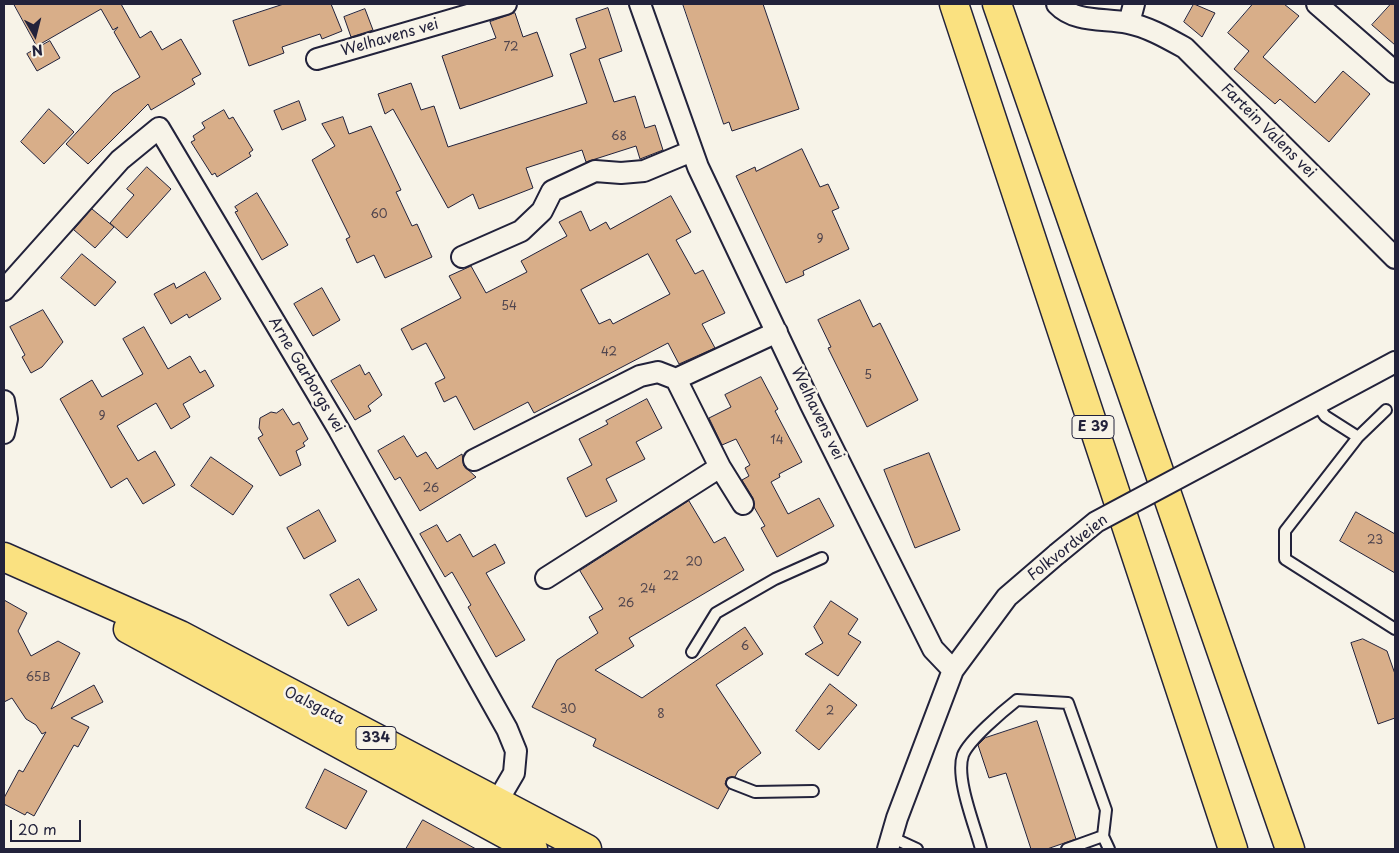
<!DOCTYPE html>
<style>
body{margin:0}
#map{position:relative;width:1399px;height:853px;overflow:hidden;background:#f7f3e8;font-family:"Playpen Sans",sans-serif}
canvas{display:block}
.frame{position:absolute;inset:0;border:5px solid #22223b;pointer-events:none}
.north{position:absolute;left:10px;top:10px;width:50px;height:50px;-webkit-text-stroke:4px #f7f3e8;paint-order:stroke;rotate:172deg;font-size:14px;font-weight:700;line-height:20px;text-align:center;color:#22223b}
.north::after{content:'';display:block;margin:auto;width:18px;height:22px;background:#22223b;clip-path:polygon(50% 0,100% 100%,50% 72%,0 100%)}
.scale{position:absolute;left:10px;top:820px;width:71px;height:22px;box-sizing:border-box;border:2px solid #22223b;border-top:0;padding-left:6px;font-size:15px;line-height:18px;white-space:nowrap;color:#22223b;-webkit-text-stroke:4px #f7f3e8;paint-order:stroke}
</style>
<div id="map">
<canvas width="1399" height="853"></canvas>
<div class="frame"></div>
<div class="north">N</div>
<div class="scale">20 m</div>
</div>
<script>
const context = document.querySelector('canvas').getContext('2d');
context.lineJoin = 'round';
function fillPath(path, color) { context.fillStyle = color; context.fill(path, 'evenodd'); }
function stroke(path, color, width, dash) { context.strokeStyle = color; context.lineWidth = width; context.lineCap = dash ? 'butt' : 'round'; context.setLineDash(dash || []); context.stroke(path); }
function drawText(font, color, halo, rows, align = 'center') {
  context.font = font + ' "Playpen Sans",sans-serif'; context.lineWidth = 5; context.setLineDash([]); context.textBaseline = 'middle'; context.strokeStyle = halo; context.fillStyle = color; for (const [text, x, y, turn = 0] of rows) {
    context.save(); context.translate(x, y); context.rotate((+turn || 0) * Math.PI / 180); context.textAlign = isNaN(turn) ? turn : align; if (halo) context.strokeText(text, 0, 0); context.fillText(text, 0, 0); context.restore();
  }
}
const building = new Path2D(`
 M14,4H121L140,38L151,31L162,50L181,39L201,74L192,79L195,84L151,110L148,104L88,164L66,144L113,93L140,77L114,32L118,27L113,30L101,9L37,46Z
 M284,4H331L342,31L322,39L320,34L282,47L284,53L249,66L233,21Z
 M683,4H763L799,109L732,131L729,122L724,124Z
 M1194,4L1215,13L1202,37L1184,22Z
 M1253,4H1284L1299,16L1263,57L1315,103L1343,71L1370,94L1329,142L1280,99L1275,104L1234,69L1249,51L1228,33Z
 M1391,4H1395V45L1372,25Z
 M608,8L622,51L599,59L614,102L635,96L645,128L655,125L663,150L640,159L636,146L586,162L582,150L526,168L533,188L479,209L473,194L448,208L393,109L385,114L378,94L411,83L421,110L434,106L448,147L587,103L570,54L586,48L576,19Z
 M365,9L373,30L351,37L344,17Z
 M515,13L523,37L537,32L553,76L460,109L442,56L496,38L490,22Z
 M50,41L60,58L37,71L27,54Z
 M299,101L306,120L282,130L274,111Z
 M49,109L74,132L44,164L21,142Z
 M224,110L229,119L233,117L253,150L249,153L251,156L217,177L215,173L212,175L191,142L195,140L193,136L205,128L202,123Z
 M343,117L349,134L371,126L401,190L396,192L412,226L417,224L432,257L385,278L374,255L357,263L346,239L350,237L312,160L335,146L322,124Z
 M802,149L820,187L828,184L839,208L832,211L849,249L803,271L804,275L786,283L736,176L755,167L756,171Z
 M147,167L171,189L127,238L110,223L134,195L127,189Z
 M257,193L288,245L262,260L235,212L238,211L235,207Z
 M671,196L691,232L676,240L695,274L703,270L725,313L702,324L715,348L679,364L668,343L534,413L528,402L474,430L456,396L444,402L435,383L445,378L426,343L412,350L401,329L461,298L449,276L471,266L486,293L527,272L521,261L567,236L559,222L581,211L590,231L606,222L610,229ZM648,254L670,294L613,324L610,319L599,324L581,290Z
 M92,209L114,227L95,248L74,230Z
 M82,254L116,282L95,306L61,278Z
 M205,272L221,299L189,318L187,314L171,324L154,294L174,283L176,288Z
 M322,288L340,320L313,336L294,304Z
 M860,300L873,327L880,323L918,400L867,427L828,348L831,347L818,320Z
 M43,310L63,342L42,367L31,373L22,357L25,355L10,327Z
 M144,327L168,369L190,356L200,373L205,370L214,386L183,404L190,417L171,429L156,403L117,426L138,461L155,451L175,485L143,504L127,478L111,488L60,399L92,380L102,397L143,374L123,339Z
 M360,365L365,375L369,372L382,395L368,406L371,411L355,420L331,381Z
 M761,377L778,409L775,411L802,462L779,474L780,477L771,482L788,514L819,498L834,526L777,557L761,528L765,526L754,507L753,498L742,480L749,476L745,468L750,465L736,439L722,445L709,418L731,407L725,395Z
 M647,399L662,428L636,442L645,459L606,479L617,501L586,517L567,478L592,465L579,439L608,424L606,421Z
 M283,409L293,425L299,422L308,439L303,443L305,446L296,451L301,465L280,476L258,438L263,435L259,428L260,418L271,412L276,413Z
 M404,436L417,457L426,452L437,469L462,454L464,466L476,477L420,511L400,477L395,480L378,451Z
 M929,453L960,530L915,548L884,470Z
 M211,457L253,486L233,515L191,486Z
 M689,501L714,543L725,537L744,570L629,638L634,646L595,670L642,698L745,627L763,654L716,685L761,753L738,771L735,777L727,778L725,784L729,789L718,809L593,746L596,739L532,707L557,660L598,633L589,617L603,609L580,571Z
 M319,510L336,541L304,559L287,528Z
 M1356,512L1395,534V573L1340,541Z
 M437,525L447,542L460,534L473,557L495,544L505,563L486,573L525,640L496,657L468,607L471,605L452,572L445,577L420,534Z
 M359,579L377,610L348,626L330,595Z
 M4,600L27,613L18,631L31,656L58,641L80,653L51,709L94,685L103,702L71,718L89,727L78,747L74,745L34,816L27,812L25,815L4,804V798L19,770L23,772L46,732L42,734L36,725L26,719L12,698L4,702Z
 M831,601L858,619L848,634L861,642L838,676L805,654L823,643L814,627Z
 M1363,639L1387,651L1395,674V718L1378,724L1351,643Z
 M830,684L857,705L819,750L796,731Z
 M1037,721L1076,839L1047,849H1031L1006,773L989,778L978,745L985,738Z
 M325,769L367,791L346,829L306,808Z
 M423,820L476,849H406Z`);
fillPath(building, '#d8ae89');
stroke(building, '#22223b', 1);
const service = new Path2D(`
 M1316,403L1325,416L1358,437
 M1386,410L1358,437L1285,531V559L1395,629
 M692,652L716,613L775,579L822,558
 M732,783L755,792L813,791
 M1103,836L1109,849
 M891,837L917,849
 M981,849C975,826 955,778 963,755C969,740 1003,711 1017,700L1068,703L1106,810L1103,836L1067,849`);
const minor = new Path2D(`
 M640,4L698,167L811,405L933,649L953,670
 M1057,4C1075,23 1104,18 1128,23C1148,27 1167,38 1185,48L1395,258
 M1317,4L1395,72
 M1129,23L1134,4
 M317,59L506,4
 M462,257L521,231L542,211L552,191L595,171L621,173L644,171L692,151
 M4,290L120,160L159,128L339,430L507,729L516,751L514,773L490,814
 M676,379L777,332
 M4,401L7,419L4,433
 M1242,444L1395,362
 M474,460L640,376L658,372L676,379L720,467L743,504
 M546,578L720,467
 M888,849L897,818L953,670L1007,597L1057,554`);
const primary = new Path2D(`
 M4,557L180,635L587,849
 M128,629L533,849`);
const motorway = new Path2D(`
 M954,4L1233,849
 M997,4L1290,849`);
stroke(service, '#22223b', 14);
stroke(minor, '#22223b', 24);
stroke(primary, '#22223b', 31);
stroke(motorway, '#22223b', 31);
stroke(service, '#f7f3e8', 10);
stroke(minor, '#f7f3e8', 20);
stroke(primary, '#fae180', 28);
stroke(motorway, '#fae180', 28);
const minorBridge = new Path2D(`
 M1057,554L1096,522L1242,444`);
stroke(minorBridge, '#22223b', 24, []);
stroke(minorBridge, '#f7f3e8', 20);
drawText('12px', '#50454e', null, [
 ["72",511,48],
 ["68",619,137],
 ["60",379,215],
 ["9",820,240],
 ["54",509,307],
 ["42",609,353],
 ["5",868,376],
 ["9",102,417],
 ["14",777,441],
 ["26",431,489],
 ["23",1375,541],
 ["20",694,563],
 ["22",671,577],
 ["24",648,590],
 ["26",626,604],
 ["6",745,647],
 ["65B",38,678],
 ["30",568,710],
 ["2",830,712],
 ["8",661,715]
]);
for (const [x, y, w] of [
 [1093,427,42],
 [376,738,40]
]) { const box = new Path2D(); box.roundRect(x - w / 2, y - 11.5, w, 23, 4); context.fillStyle = '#f7f3e8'; context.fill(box); stroke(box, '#22223b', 1); }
drawText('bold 14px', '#22223b', null, [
 ["E 39",1093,427],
 ["334",376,738]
]);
drawText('15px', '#22223b', '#f7f3e8', [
 ["Welhavens vei",390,38,-16],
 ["Fartein Valens vei",1268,131,45],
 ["Arne Garborgs vei",306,375,59],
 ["Welhavens vei",817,414,64],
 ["Folkvordveien",1068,548,-38],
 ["Oalsgata",314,706,27]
]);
</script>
